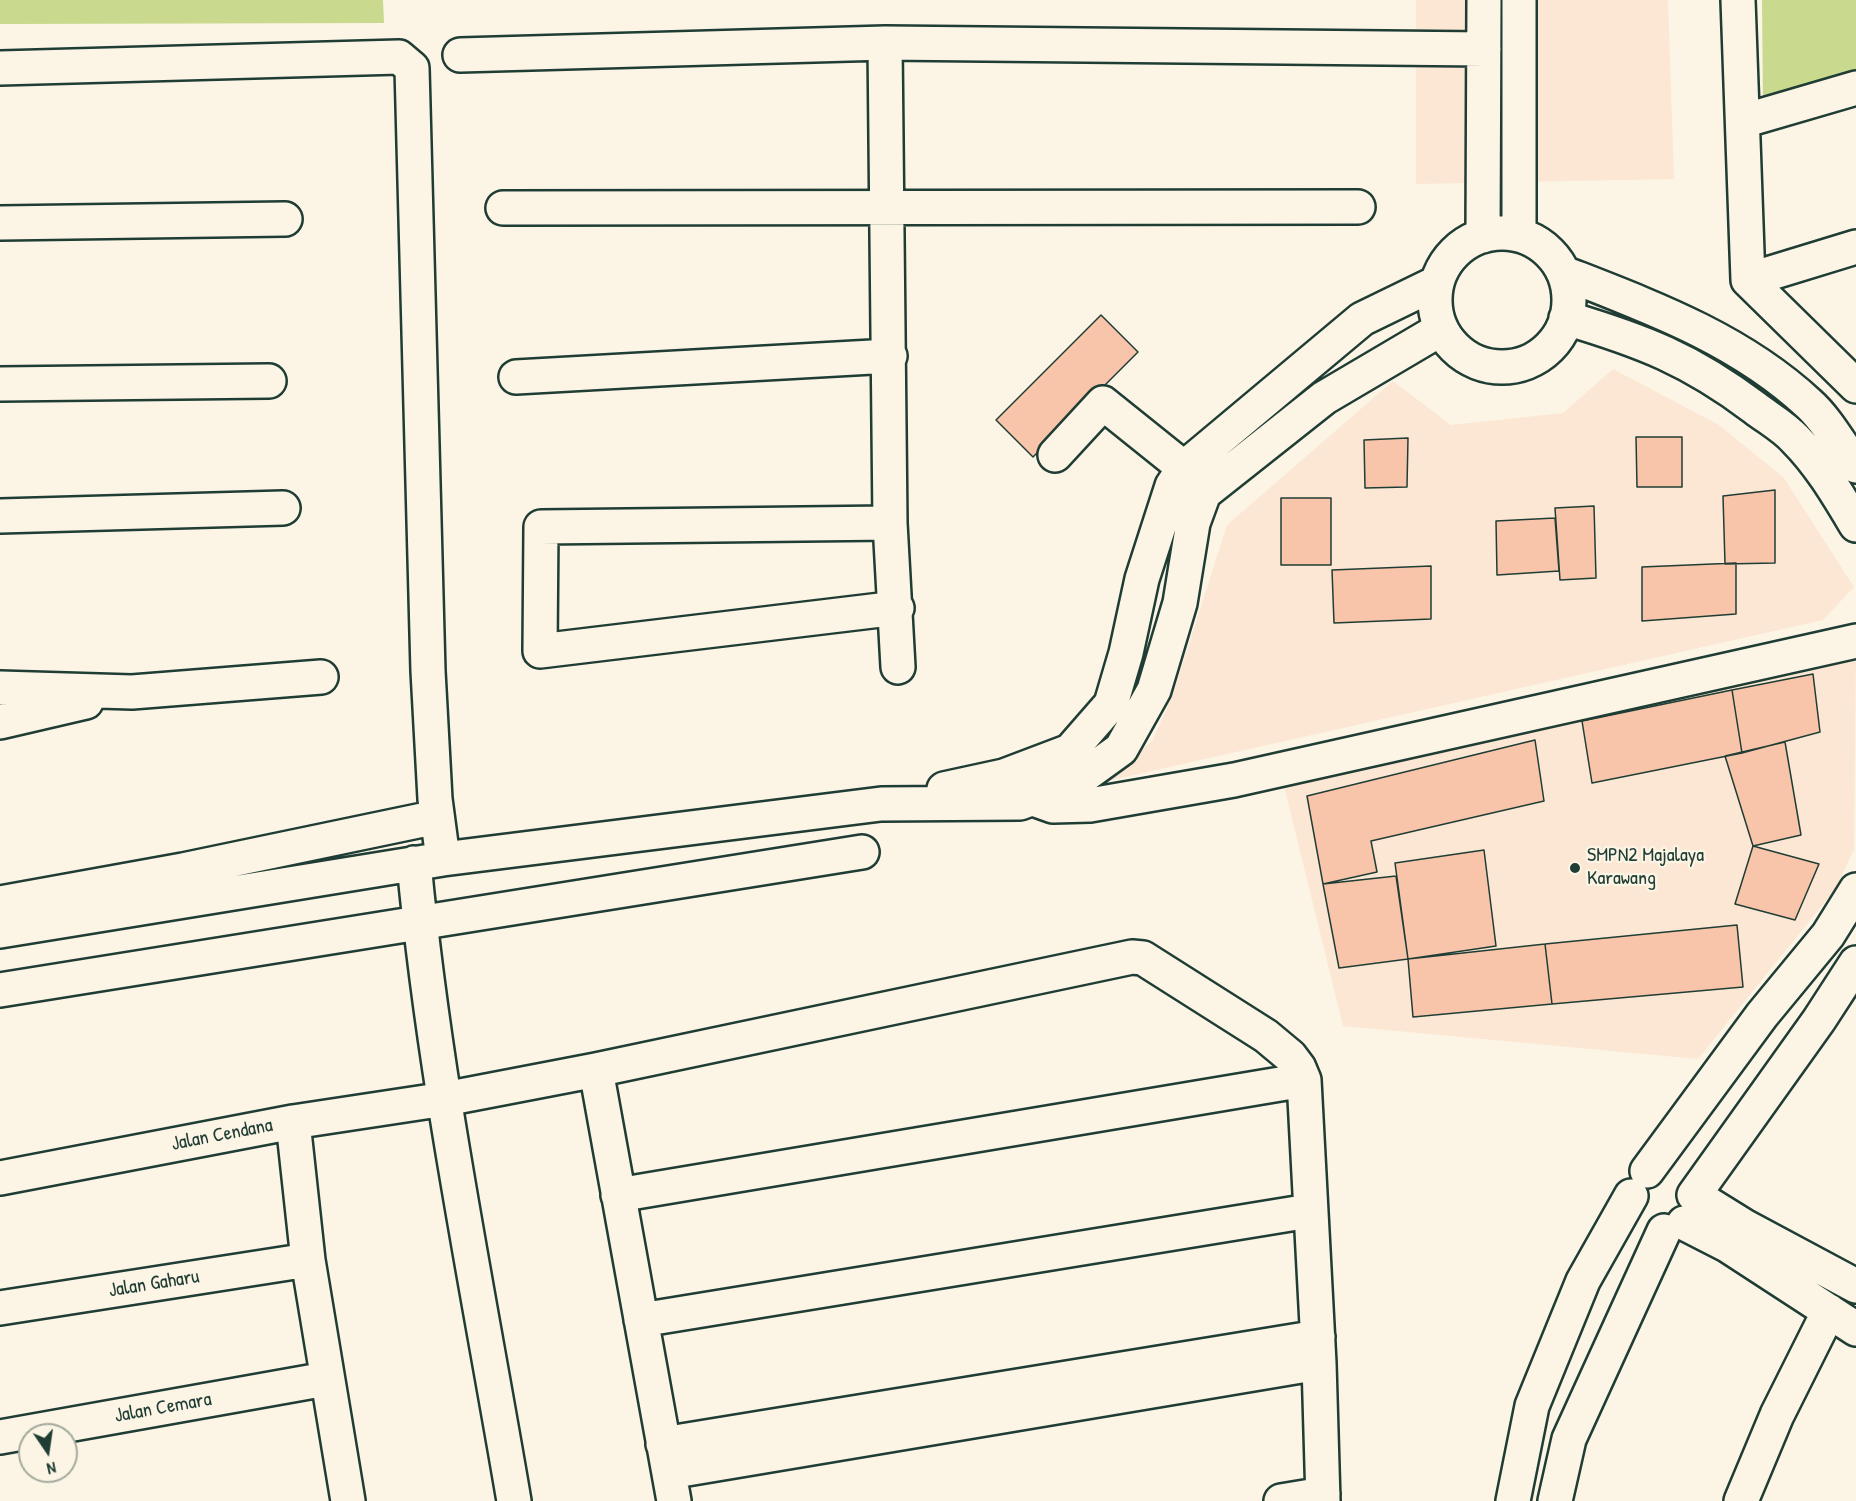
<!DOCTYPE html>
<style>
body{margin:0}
#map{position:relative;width:1856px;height:1501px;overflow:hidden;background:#fcf5e5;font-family:"Patrick Hand",sans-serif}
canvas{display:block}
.north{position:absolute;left:18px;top:1423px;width:60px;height:60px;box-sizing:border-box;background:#fcf5e5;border:2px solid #a4ab9e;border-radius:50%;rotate:167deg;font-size:16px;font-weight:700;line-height:24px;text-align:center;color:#1f3d34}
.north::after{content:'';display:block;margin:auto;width:21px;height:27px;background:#1f3d34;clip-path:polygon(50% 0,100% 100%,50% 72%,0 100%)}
</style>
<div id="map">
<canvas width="1856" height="1501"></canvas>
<div class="north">N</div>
</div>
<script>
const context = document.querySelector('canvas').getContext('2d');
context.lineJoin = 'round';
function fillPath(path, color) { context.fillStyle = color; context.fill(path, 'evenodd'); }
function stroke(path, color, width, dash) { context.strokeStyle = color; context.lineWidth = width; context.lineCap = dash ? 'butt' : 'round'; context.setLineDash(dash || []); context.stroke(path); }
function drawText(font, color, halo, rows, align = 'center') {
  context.font = font + ' "Patrick Hand",sans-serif'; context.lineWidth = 4.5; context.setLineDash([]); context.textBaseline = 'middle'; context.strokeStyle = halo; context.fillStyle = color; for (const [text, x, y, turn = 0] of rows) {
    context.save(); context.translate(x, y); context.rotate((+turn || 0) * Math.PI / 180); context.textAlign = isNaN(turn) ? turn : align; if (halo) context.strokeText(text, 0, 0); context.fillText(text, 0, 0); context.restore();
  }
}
fillPath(new Path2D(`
 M1416,0H1668L1674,179L1416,184Z
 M1613,369L1719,425L1784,478L1854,587L1823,620L1103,782L1152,741L1171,700L1227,525L1393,381L1451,425L1563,413Z
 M1856,653L1854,849L1837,887L1698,1059L1343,1026L1283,782Z`), '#fbe7d3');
fillPath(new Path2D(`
 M0,0H383L384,23L0,24Z
 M1762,0H1856V77L1763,104Z`), '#c9d98d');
const building = new Path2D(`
 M1101,315L1138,352L1033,457L996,420Z
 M1636,437H1682V487H1637Z
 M1408,438L1407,487L1365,488L1364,440Z
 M1775,490V563L1725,564L1723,496Z
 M1281,498H1331V565H1281Z
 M1594,506L1596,578L1560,580L1555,508Z
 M1555,518L1559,571L1497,575L1496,521Z
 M1736,563V614L1642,621V567Z
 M1431,566V619L1334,623L1332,570Z
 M1813,674L1820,732L1742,753L1732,690Z
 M1732,690L1742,753L1592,783L1582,721Z
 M1535,740L1544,801L1371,841L1377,872L1323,884L1307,796Z
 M1785,742L1801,835L1753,846L1725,756Z
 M1753,846L1819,864L1795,920L1735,904Z
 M1484,850L1496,946L1408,959L1395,863Z
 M1396,876L1408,959L1339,968L1323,884Z
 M1737,925L1743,987L1552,1004L1545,944Z
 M1545,944L1552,1004L1413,1017L1408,959Z`);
fillPath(building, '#f9c5aa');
stroke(building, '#1f3d34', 1.5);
const minor = new Path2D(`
 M1738,0L1748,280L1856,386
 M460,55L885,43
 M0,68L399,57L412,68L428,671L435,799L443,859
 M1743,121L1856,88
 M503,208L1358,207
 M0,223L285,219
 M1435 300a67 67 0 1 1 134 0a67 67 0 1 1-134 0Z
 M1519,235V0
 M1483,236L1484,0
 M1564,273C1651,307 1739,339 1809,404C1827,420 1841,446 1856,466
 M1748,280L1856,247
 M1566,318C1643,341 1690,359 1755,408C1768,418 1784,427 1795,439C1820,464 1838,495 1856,525
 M516,377L890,356
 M0,384L269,381
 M1055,455L1103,403L1184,468L1197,485
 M0,516L283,508
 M890,523L541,527L540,651L897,608
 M898,667L890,523L885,43L1484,49
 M0,688L132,692L321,677
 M0,722L86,702
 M944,789L1004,776L1070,751L1111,704L1126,653L1142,579L1172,486L1184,468L1362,319L1436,283
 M1039,801L1053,806L1090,805L1234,780L1856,641
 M414,863C434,1077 478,1289 514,1501
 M0,903L183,870L437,817
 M0,931L443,859L881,804L1020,803L1074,783L1121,749L1154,690L1180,603L1193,523L1204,493L1324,398L1441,329
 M1856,963L1819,1020L1694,1195L1744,1226L1856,1286
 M0,990L862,852
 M596,1070L674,1501
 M293,1122L308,1260L348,1501
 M1647,1171L1762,1015L1828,935L1856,890
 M0,1178L293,1122L445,1099L596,1070L1132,957L1143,958L1266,1036L1290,1056L1299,1068L1304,1080L1319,1363L1323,1501
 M618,1195L1304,1080
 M1684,1223L1727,1245L1856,1329
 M0,1308L308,1260
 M641,1320L1309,1211
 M0,1437L326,1379
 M663,1444L1318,1337
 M669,1472L1319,1363
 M1281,1501L1323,1494
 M1513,1501L1532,1406L1583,1281L1631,1196
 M1555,1501L1569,1439L1664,1231
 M1741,1501L1777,1415L1829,1311`);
stroke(minor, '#1f3d34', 38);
stroke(minor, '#fcf5e5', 33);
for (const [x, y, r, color] of [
 [1575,868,6,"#1f3d34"]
]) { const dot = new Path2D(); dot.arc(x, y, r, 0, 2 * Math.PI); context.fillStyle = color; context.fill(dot); stroke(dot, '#fcf5e5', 2); }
drawText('20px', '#1f3d34', '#fcf5e5', [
 ["SMPN2 Majalaya",1587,856],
 ["Karawang",1587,879]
], 'left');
drawText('20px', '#1f3d34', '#fcf5e5', [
 ["Jalan Cendana",222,1135,-11],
 ["Jalan Gaharu",154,1284,-9],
 ["Jalan Cemara",163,1408,-10]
]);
</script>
